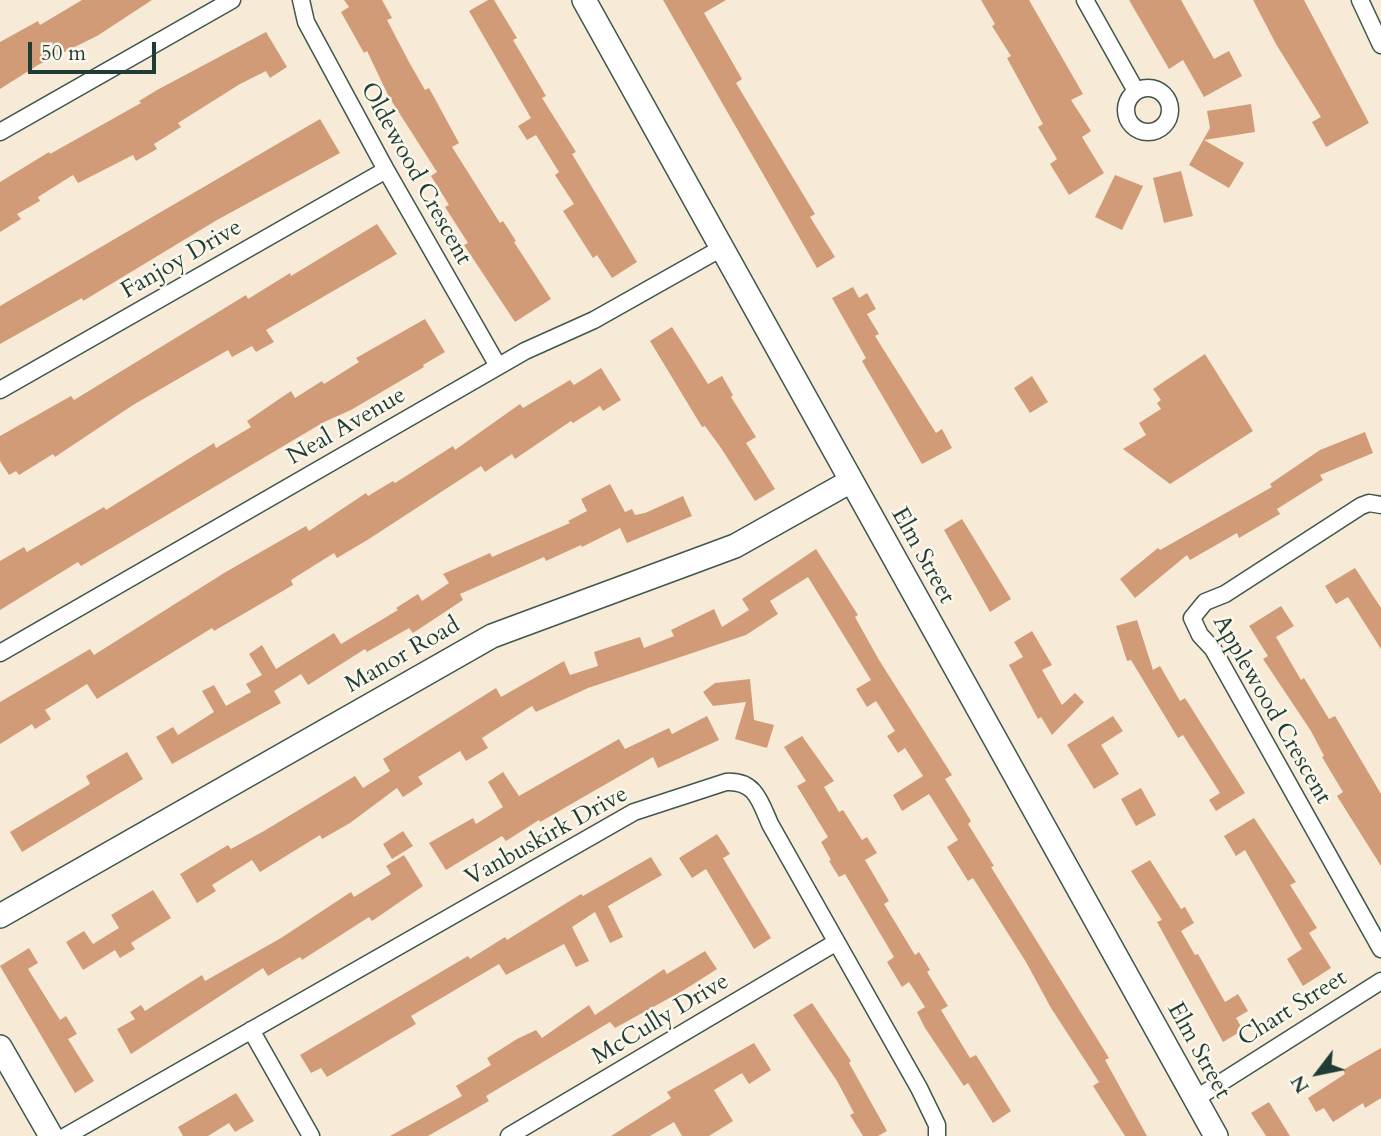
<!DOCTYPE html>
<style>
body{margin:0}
#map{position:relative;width:1381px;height:1136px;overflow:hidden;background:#f7ebd7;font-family:Cardo,serif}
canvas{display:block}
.north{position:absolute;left:1283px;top:1038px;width:70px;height:70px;-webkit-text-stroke:5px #fbf7ec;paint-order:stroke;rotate:238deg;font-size:19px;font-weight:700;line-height:28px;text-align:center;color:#1f3d34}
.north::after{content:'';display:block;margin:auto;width:24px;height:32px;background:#1f3d34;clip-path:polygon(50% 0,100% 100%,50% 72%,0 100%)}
.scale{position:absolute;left:28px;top:42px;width:128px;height:32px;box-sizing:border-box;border:4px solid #1f3d34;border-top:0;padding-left:9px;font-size:21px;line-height:24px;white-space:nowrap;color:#1f3d34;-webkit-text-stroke:5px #fbf7ec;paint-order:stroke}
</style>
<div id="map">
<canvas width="1381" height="1136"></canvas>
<div class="north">N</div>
<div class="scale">50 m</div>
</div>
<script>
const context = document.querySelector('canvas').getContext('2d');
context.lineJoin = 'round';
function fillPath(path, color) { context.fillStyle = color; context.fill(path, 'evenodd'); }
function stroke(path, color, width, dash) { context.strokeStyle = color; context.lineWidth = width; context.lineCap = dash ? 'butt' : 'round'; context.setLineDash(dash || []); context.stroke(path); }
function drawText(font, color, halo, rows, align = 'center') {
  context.font = font + ' Cardo,serif'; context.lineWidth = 5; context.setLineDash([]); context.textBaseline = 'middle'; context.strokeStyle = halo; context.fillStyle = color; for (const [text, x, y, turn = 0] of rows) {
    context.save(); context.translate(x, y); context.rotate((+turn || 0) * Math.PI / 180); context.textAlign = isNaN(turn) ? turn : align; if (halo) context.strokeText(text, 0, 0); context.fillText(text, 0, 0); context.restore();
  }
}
fillPath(new Path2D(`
 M82,0H152L97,36L38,65L0,89V42L38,21L40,25Z
 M344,0H382L392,18L387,20L409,62L425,90L429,88L459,143L452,147L500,223L503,221L516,241L514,242L551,299L515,322L464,245L468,243L445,207L449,205L431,176L437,172L389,97L367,51L364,53L341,12L349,7Z
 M488,0H494L517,38L513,40L546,96L542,98L576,152L572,154L637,262L612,278L597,255L593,258L563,211L574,204L555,175L559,172L536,135L527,140L518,126L531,118L469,11Z
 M663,0H726L704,13L742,79L736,83L815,214L810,217L835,257L817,268Z
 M981,0H1029L1083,94L1071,100L1091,131L1082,137L1104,173L1069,195L1050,164L1057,159L1038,127L1043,124L1007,58L1011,56L992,26L995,24Z
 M1129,0H1181L1214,59L1229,51L1242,76L1204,97L1183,60L1169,69Z
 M1253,0H1304L1369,123L1326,147L1312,122L1321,117L1276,44Z
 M266,32L287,67L270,78L266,71L240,84L178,123L181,127L154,144L157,149L136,161L133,155L78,183L73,175L38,197L40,201L17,214L21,219L0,232V182L49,152L50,154L141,103L139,101L157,90Z
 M1251,104L1255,132L1204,140L1244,163L1229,188L1189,165L1210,128L1207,111Z
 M320,119L340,153L217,220L83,301L82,298L0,344V306Z
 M1181,171L1193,216L1164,223L1153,178Z
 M1115,175L1143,186L1122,230L1095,217Z
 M377,224L397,254L266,330L274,342L256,352L252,346L232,357L228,350L133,405L55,457L53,454L19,475L16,471L9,475L0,461V436L71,396L74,400L246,295L248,299L290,273L291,276Z
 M853,287L859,298L867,293L876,309L867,314L879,334L875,336L936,433L942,429L952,448L922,464L862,361L866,358L832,298Z
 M425,319L445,352L423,365L424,367L351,410L324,422L81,566L78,562L0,610V561L24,547L27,552L104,507L106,510L214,443L216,448L251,427L247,421L291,391L295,398L322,381L324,384L359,362L356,358Z
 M672,327L708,384L722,376L733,395L731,397L756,437L746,443L775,489L755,501L721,448L705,426L702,427L650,341Z
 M1205,354L1253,431L1170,484L1123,449L1146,435L1139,423L1161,409L1157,403L1161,400L1153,389Z
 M601,368L621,400L603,411L600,406L573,423L571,421L515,459L512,454L485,472L481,466L369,539L337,558L334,553L291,580L293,585L214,631L212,628L97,699L87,684L45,710L51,719L35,729L32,724L0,744V702L90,649L94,655L224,573L306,526L309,531L366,493L368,496L393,481L395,483L453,446L455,450L520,404L523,408L570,380L574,385Z
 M1032,376L1048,402L1030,413L1014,388Z
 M1365,432L1373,453L1320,475L1323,480L1277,509L1280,514L1239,538L1237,533L1190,560L1187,555L1135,598L1120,579L1158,548L1160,550L1272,487L1270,484L1320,450Z
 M610,484L625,512L632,509L635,515L645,513L683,496L692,516L627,543L620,528L582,547L581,545L546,561L544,557L460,594L463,600L413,633L409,628L367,652L365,649L308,685L301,674L274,691L281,703L172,764L156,737L173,727L178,735L214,712L202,691L214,685L226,706L251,692L246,684L262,675L249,654L262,645L276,669L334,633L341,644L398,610L396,608L418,594L422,601L449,583L443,574L490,553L492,557L570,523L568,521L587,511L581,499Z
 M962,519L1011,599L990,612L944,530Z
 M816,549L858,615L855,617L879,660L952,775L945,779L971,821L968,824L994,866L991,867L1109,1058L1105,1060L1147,1136H1125L1093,1086L1099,1082L1051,1008L1026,962L973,878L968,881L947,847L958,840L929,794L902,811L893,795L923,776L905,748L898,753L887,736L895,731L876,701L867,707L856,689L871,680L808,577L770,601L778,614L746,635L588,688L536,712L532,706L482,738L488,748L466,761L460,751L418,777L423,784L403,797L397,788L350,823L322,839L320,835L260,872L252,860L212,885L216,891L197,903L180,874L228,845L231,849L264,831L355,776L363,788L390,771L383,759L496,688L501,697L564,661L570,675L598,666L594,652L640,637L644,648L674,636L671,630L714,609L722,627L749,610L742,599Z
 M1355,568L1381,608V649L1348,597L1336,604L1325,586Z
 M1281,606L1294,626L1276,637L1301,680L1304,678L1329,719L1335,716L1381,794V866L1337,796L1343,792L1322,757L1324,756L1311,731L1263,659L1268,656L1249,626Z
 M1137,620L1153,670L1160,666L1180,701L1185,698L1245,793L1216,811L1209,800L1220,793L1183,735L1178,738L1131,660L1127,661L1116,626Z
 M1032,631L1052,665L1042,670L1062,705L1075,693L1084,702L1052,735L1041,717L1038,719L1009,665L1023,657L1014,642Z
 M750,679L754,720L774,725L767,748L735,739L746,702L713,706L703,692L715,683Z
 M707,716L719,740L658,768L653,757L540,822L539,820L506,841L502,836L446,870L429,843L473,818L476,824L503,807L488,782L503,772L519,796L619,739L625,749L669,728L672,734Z
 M1113,716L1123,731L1101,745L1119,774L1094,789L1067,745Z
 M802,736L834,781L824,787L839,812L843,810L862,840L867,837L877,853L865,860L889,901L884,904L915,955L919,952L930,970L927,972L948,1006L941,1010L970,1058L976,1055L1011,1111L993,1123L968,1083L964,1086L925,1028L917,1012L925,1007L909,982L902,987L887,962L894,957L845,874L839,877L829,861L831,860L821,842L828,837L797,786L806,781L784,747Z
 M127,752L143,779L22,852L10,832L90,784L86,776Z
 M1141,788L1156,815L1136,826L1121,799Z
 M1254,818L1296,882L1290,885L1317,928L1309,933L1331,968L1303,986L1287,959L1302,949L1245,850L1236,856L1224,836Z
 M403,831L413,846L392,859L383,844Z
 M717,834L730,854L723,858L771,938L754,949L706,869L692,878L679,858Z
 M404,855L423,886L372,921L369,917L302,960L300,957L268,976L263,968L131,1054L117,1029L135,1019L130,1012L141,1005L145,1011L202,975L205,981L281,938L351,892L354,897L391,874L386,866Z
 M651,857L662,875L608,906L623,937L610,943L595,912L572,927L589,961L576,967L564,944L506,975L499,964L411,1016L416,1024L327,1077L321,1068L311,1073L300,1055L468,956L470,959L505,937L507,940L581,894L583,896Z
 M1150,860L1181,909L1185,907L1194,923L1181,931L1195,955L1198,954L1225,1002L1238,994L1248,1011L1236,1018L1243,1030L1223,1042L1157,922L1162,920L1131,871Z
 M153,890L171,918L131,943L135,949L120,958L115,950L83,970L66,942L84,931L93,944L119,928L111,915Z
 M29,948L38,963L28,969L60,1020L66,1016L77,1034L68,1039L94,1081L75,1093L0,966Z
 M705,951L717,969L684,990L615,1028L610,1022L486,1096L489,1101L428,1136H390L462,1096L456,1086L491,1065L487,1058L517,1039L536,1030L542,1038L589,1005L595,1015L664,969L667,974Z
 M812,1003L851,1061L849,1063L887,1131L878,1136H863L850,1115L854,1113L837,1081L793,1015Z
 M754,1043L771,1070L749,1084L742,1073L714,1090L733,1121L709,1136H682L674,1122L650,1136H611L671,1098L667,1092Z
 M1381,1048V1098L1365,1108L1363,1103L1333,1122L1324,1108L1316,1112L1308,1098L1345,1074L1343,1070Z
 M236,1093L254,1121L235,1132L229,1123L208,1136H183L178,1127Z
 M1269,1102L1290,1136H1266L1251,1113Z`), '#d29b77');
const street = new Path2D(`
 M301,0L306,22L386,170L498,366
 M1085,0L1136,91
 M1360,0L1381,45
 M1126 110a22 22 0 1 1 44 0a22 22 0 1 1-44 0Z
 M0,132L232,0
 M0,390L386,170
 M1381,505L1369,503L1361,506L1225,594L1205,602L1192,618L1200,635L1213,649L1381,949
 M0,653L525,351L594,320L720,249
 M251,1030L311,1136
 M1195,1099L1381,981
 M66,1136L634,812L726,782C755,780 760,801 770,824L919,1088L937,1125V1136
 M509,1136L835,943`);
const secondary = new Path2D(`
 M584,0L1216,1136
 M0,916L492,636L735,546L851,481
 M0,1047L51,1136`);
stroke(street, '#3f574c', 19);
stroke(secondary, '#3f574c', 26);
stroke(street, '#fff', 16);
stroke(secondary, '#fff', 23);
drawText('24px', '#1f3d34', '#fbf7ec', [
 ["Oldewood Crescent",415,174,61],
 ["Fanjoy Drive",182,260,-30],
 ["Neal Avenue",347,427,-30],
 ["Elm Street",922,556,61],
 ["Manor Road",403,656,-30],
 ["Applewood Crescent",1271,710,60],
 ["Vanbuskirk Drive",547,837,-29],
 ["Chart Street",1293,1009,-32],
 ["McCully Drive",661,1020,-31],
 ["Elm Street",1198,1051,61]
]);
</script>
